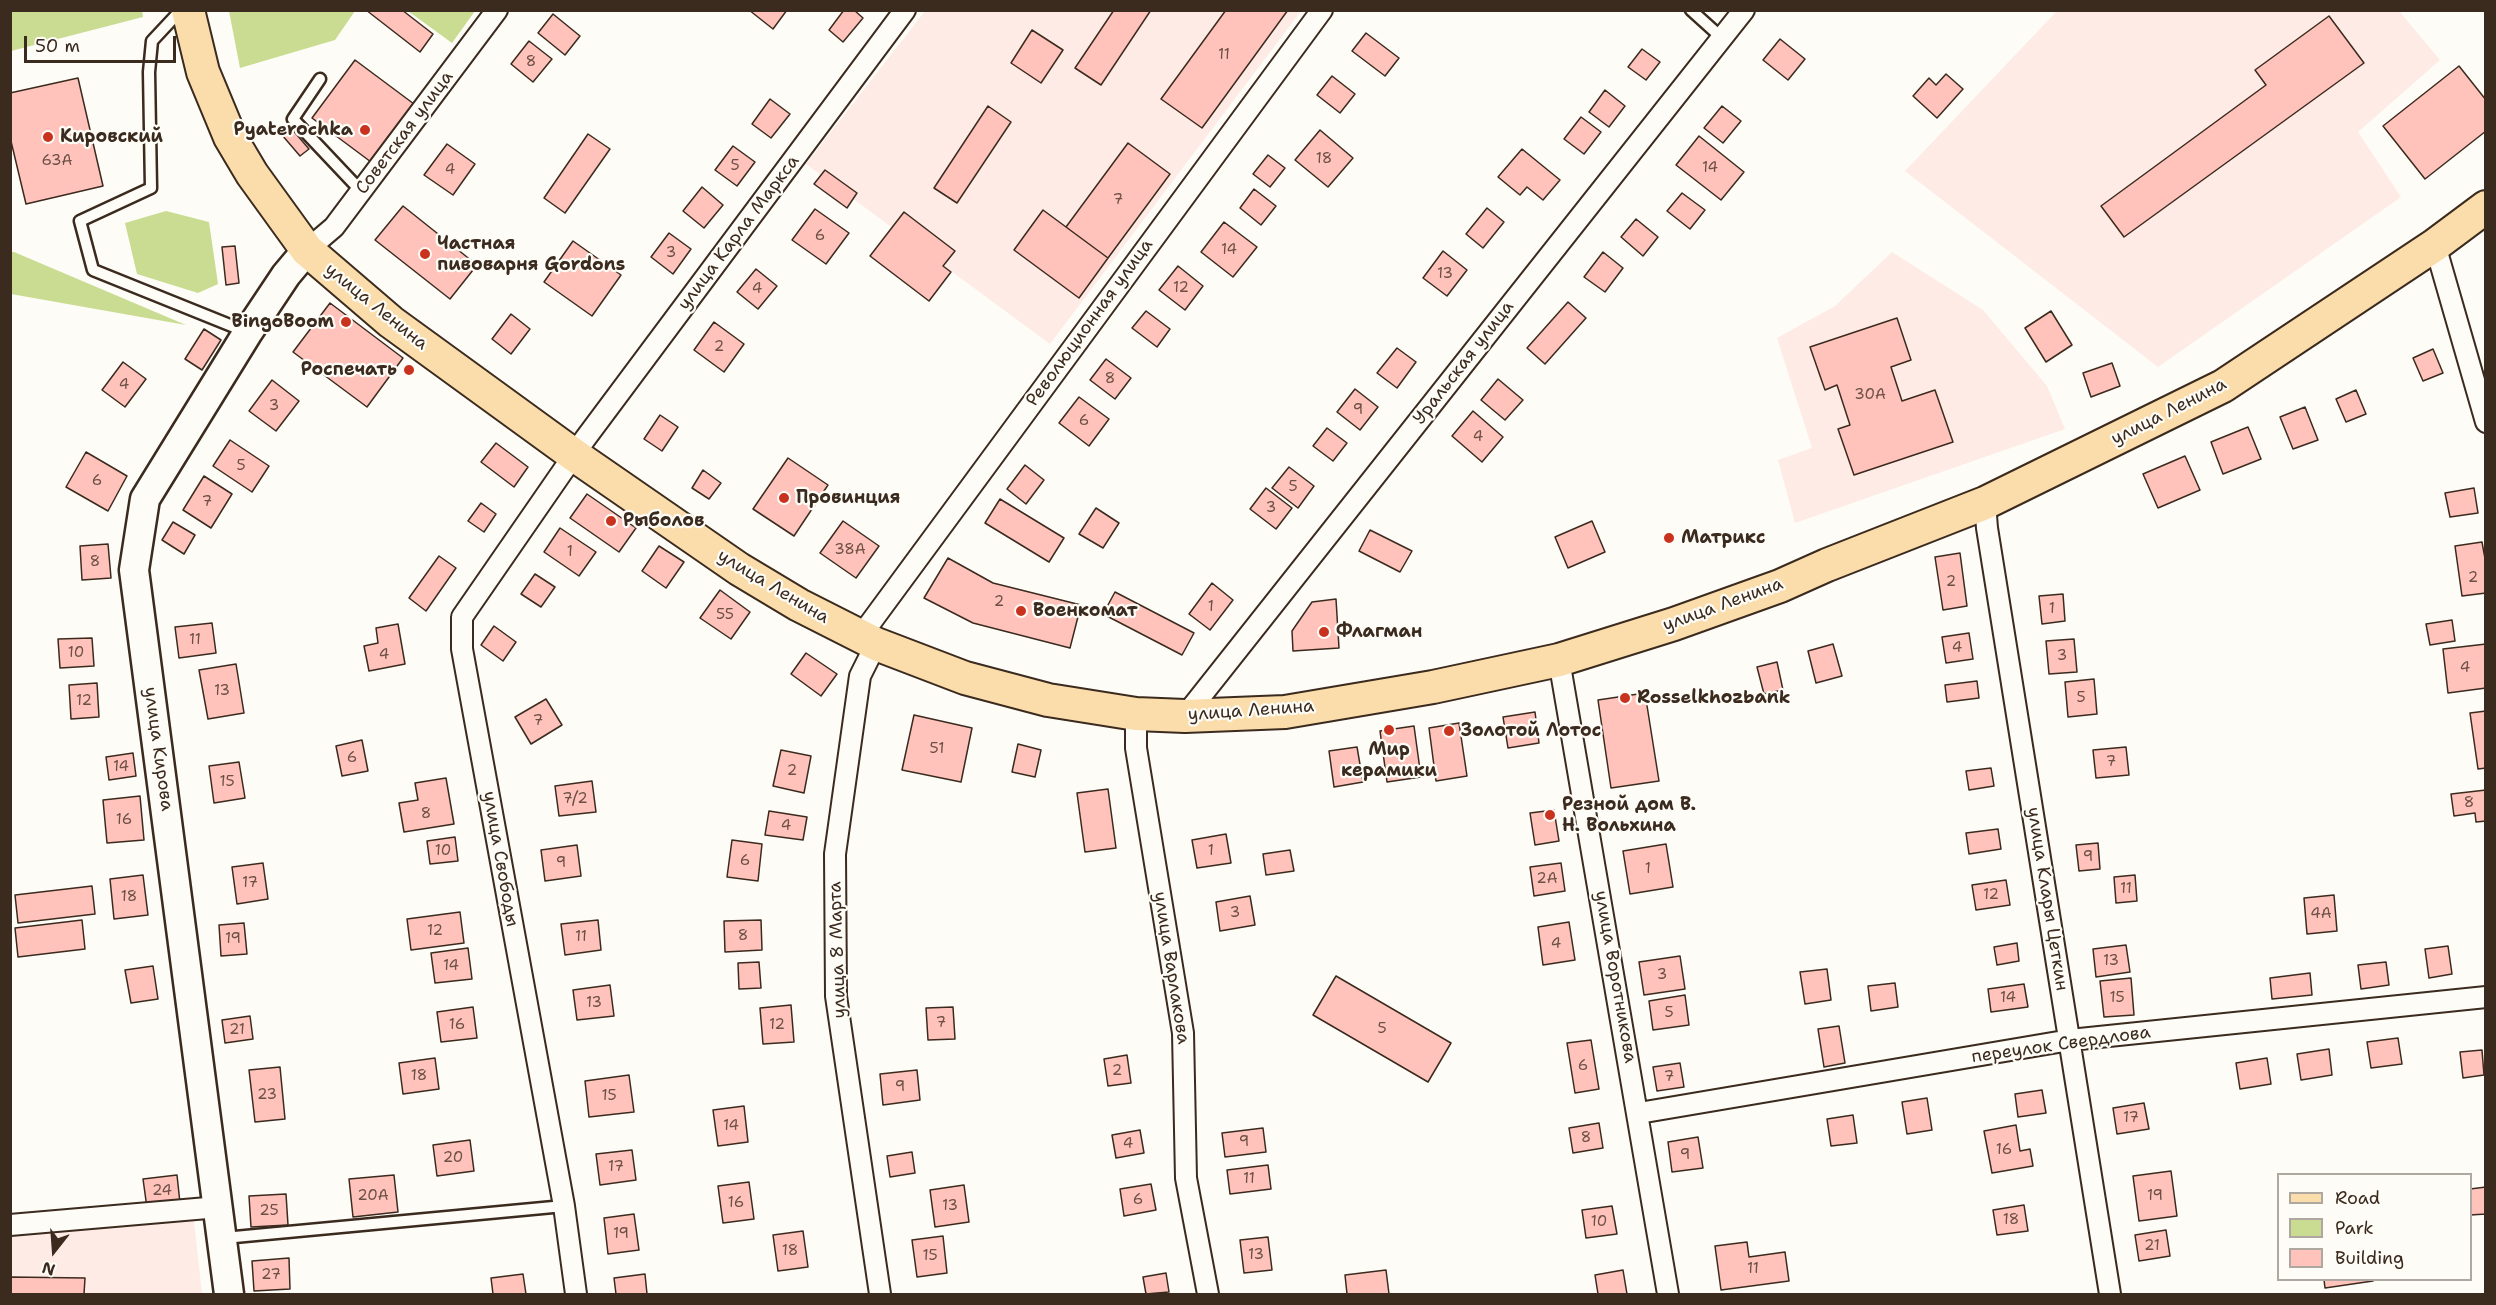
<!DOCTYPE html>
<meta charset="utf-8">
<style>
body{margin:0}
#map{position:relative;width:2496px;height:1305px;overflow:hidden;background:#fdfcf7;font-family:"Shantell Sans",sans-serif}
canvas{display:block}
.frame{position:absolute;inset:0;border:12px solid #3b2a1e;pointer-events:none}
.legend{position:absolute;left:2277px;top:1173px;width:195px;height:108px;box-sizing:border-box;background:#fdfcf7;border:2px solid #afa8a0;margin:0;padding:8px 10px;list-style:none;font-size:18px;color:#3b2a1e}
.legend li{display:flex;align-items:center;gap:12px;height:30px}
.legend b{width:30px;border:2px solid #afa8a0}
.north{position:absolute;left:24px;top:1221px;width:60px;height:60px;-webkit-text-stroke:4px #fdfcf7;paint-order:stroke;rotate:197deg;font-size:16px;font-weight:700;line-height:24px;text-align:center;color:#3b2a1e}
.north::after{content:'';display:block;margin:auto;width:21px;height:27px;background:#3b2a1e;clip-path:polygon(50% 0,100% 100%,50% 72%,0 100%)}
.scale{position:absolute;left:24px;top:36px;width:152px;height:27px;box-sizing:border-box;border:3px solid #3b2a1e;border-top:0;padding-left:8px;font-size:18px;line-height:21px;white-space:nowrap;color:#3b2a1e;-webkit-text-stroke:4px #fdfcf7;paint-order:stroke}
</style>
<div id="map">
<canvas width="2496" height="1305"></canvas>
<div class="frame"></div>
<ul class="legend">
<li><b style="height:8px;background:#fbddab"></b>Road</li>
<li><b style="height:16px;background:#c9dc91"></b>Park</li>
<li><b style="height:16px;background:#ffc3bb"></b>Building</li>
</ul>
<div class="north">N</div>
<div class="scale">50 m</div>
</div>
<script>
const context = document.querySelector('canvas').getContext('2d');
context.lineJoin = 'round';
function fillPath(path, color) { context.fillStyle = color; context.fill(path, 'evenodd'); }
function stroke(path, color, width, dash) { context.strokeStyle = color; context.lineWidth = width; context.lineCap = dash ? 'butt' : 'round'; context.setLineDash(dash || []); context.stroke(path); }
function drawText(font, color, halo, rows, align = 'center') {
  context.font = font + ' "Shantell Sans",sans-serif'; context.lineWidth = 4.5; context.setLineDash([]); context.textBaseline = 'middle'; context.strokeStyle = halo; context.fillStyle = color; for (const [text, x, y, turn = 0] of rows) {
    context.save(); context.translate(x, y); context.rotate((+turn || 0) * Math.PI / 180); context.textAlign = isNaN(turn) ? turn : align; if (halo) context.strokeText(text, 0, 0); context.fillText(text, 0, 0); context.restore();
  }
}
fillPath(new Path2D(`
 M925,11H1301L1050,344L806,164Z
 M2057,11H2399L2440,60L2358,132L2401,197L2158,367L1905,171Z
 M1892,252L1983,310L2047,386L2065,429L1795,523L1778,460L1812,448L1777,338L1835,306Z
 M186,1217L194,1221L202,1294H11L10,1237Z`), '#feebe5');
fillPath(new Path2D(`
 M11,10H142L143,17L11,51Z
 M229,11V10L355,11L335,40L240,68Z
 M408,11H475L452,43Z
 M166,211L209,222L218,284L198,293L137,274L125,223Z
 M11,252H14L186,325L11,294Z`), '#c9dc91');
const building = new Path2D(`
 M366,10H402L433,34L420,52Z
 M749,10H787L773,29Z
 M844,10H854L863,18L843,42L829,30Z
 M1114,10H1151L1101,85L1075,68Z
 M1226,10H1288L1202,128L1161,99Z
 M553,14L580,36L565,55L538,33Z
 M2329,16L2364,63L2124,237L2101,206L2266,85L2255,70Z
 M1032,30L1063,50L1041,83L1011,63Z
 M1366,33L1399,58L1385,76L1352,51Z
 M1780,39L1805,59L1788,80L1763,60Z
 M529,41L552,59L533,82L511,64Z
 M1642,49L1660,62L1646,80L1628,67Z
 M355,60L414,104L371,162L312,118Z
 M2459,66L2486,100V131L2425,179L2383,126Z
 M1946,74L1963,89L1937,118L1913,96L1929,78L1936,85Z
 M1332,76L1355,94L1340,113L1317,95Z
 M78,78L103,186L26,204L10,137V93Z
 M1605,90L1625,106L1609,127L1589,112Z
 M770,99L790,114L771,138L752,124Z
 M988,106L1011,122L957,203L934,188Z
 M1722,106L1741,121L1723,143L1704,128Z
 M1581,117L1601,132L1584,154L1564,139Z
 M291,128L309,149L300,156L282,135Z
 M1320,130L1353,158L1328,187L1295,160Z
 M588,134L610,149L565,213L544,198Z
 M1699,136L1744,172L1721,200L1676,165Z
 M1128,143L1170,174L1108,258L1066,227Z
 M447,144L475,164L453,195L424,175Z
 M733,146L755,162L737,186L715,170Z
 M1522,149L1560,180L1543,200L1527,187L1520,195L1498,177Z
 M1268,155L1285,168L1270,187L1253,174Z
 M825,170L857,193L847,208L814,184Z
 M702,187L723,205L704,228L683,211Z
 M1254,189L1276,206L1261,225L1240,208Z
 M1682,193L1705,210L1690,229L1667,211Z
 M403,206L477,265L450,299L375,240Z
 M1487,208L1504,222L1483,248L1466,234Z
 M815,209L849,233L826,264L792,240Z
 M1043,210L1108,258L1079,298L1014,250Z
 M904,212L955,251L943,266L951,272L929,301L870,256Z
 M1636,219L1658,237L1643,256L1621,237Z
 M1224,222L1257,247L1233,277L1201,252Z
 M669,233L691,249L673,274L651,257Z
 M573,241L621,275L592,316L544,282Z
 M235,246L239,283L226,285L222,247Z
 M1443,251L1467,270L1447,296L1423,278Z
 M1603,252L1623,268L1605,292L1584,277Z
 M1178,266L1203,286L1185,310L1159,290Z
 M756,269L777,286L758,309L737,292Z
 M1568,302L1586,318L1545,364L1527,348Z
 M330,303L403,358L367,407L293,352Z
 M1146,311L1170,329L1157,347L1132,328Z
 M2051,311L2072,345L2046,362L2025,328Z
 M511,314L530,329L511,354L492,339Z
 M1897,318L1911,360L1891,367L1902,401L1935,390L1953,442L1854,475L1838,429L1850,425L1837,385L1825,390L1810,347Z
 M714,322L744,344L724,372L694,350Z
 M204,329L221,340L202,370L185,359Z
 M1397,348L1416,362L1397,388L1377,373Z
 M2433,349L2443,373L2423,381L2413,358Z
 M1106,359L1131,378L1115,399L1090,380Z
 M123,362L146,379L125,407L102,390Z
 M2112,363L2120,386L2091,397L2083,373Z
 M1498,379L1523,400L1505,420L1481,400Z
 M272,380L299,401L276,431L249,411Z
 M1355,389L1378,407L1360,430L1337,412Z
 M2356,390L2366,414L2346,422L2336,399Z
 M1079,397L1109,419L1089,446L1059,423Z
 M2305,407L2318,440L2293,449L2280,417Z
 M1473,411L1503,437L1482,462L1452,436Z
 M660,415L678,427L662,451L644,439Z
 M2248,427L2261,459L2223,474L2211,442Z
 M1327,428L1347,443L1333,461L1313,446Z
 M230,440L269,466L252,492L213,466Z
 M496,443L528,467L514,487L481,462Z
 M86,452L127,476L108,511L66,487Z
 M2185,456L2200,490L2158,508L2143,474Z
 M788,458L828,485L794,536L753,509Z
 M1025,465L1044,480L1026,504L1007,489Z
 M1289,467L1314,486L1298,508L1272,488Z
 M703,470L721,483L709,499L692,488Z
 M204,476L232,494L211,528L183,510Z
 M1266,488L1292,508L1276,529L1250,509Z
 M2474,488L2478,513L2450,517L2445,493Z
 M587,494L636,528L619,552L570,518Z
 M1000,499L1064,538L1049,562L985,523Z
 M481,503L496,514L484,532L468,521Z
 M1096,508L1119,523L1103,548L1079,534Z
 M843,521L879,546L856,578L820,553Z
 M1592,521L1605,552L1568,568L1555,537Z
 M173,522L195,535L184,554L162,540Z
 M560,528L596,552L579,576L544,552Z
 M1370,530L1412,551L1400,572L1359,551Z
 M2482,542L2486,564V593L2462,596L2455,546Z
 M108,544L111,578L82,580L80,546Z
 M659,546L684,562L666,588L642,571Z
 M1960,553L1967,606L1943,610L1935,557Z
 M439,556L456,568L426,611L409,598Z
 M948,558L993,583L1081,605L1070,648L973,623L924,598Z
 M535,574L555,587L541,607L521,594Z
 M1212,583L1233,600L1210,630L1189,614Z
 M720,590L750,612L731,639L700,618Z
 M1115,592L1194,633L1182,655L1103,614Z
 M2063,594L2065,621L2042,624L2039,596Z
 M1336,599L1339,648L1293,651L1292,631L1312,602Z
 M2452,620L2455,641L2430,645L2426,624Z
 M212,623L216,653L179,658L175,627Z
 M398,624L405,664L369,671L364,646L378,643L376,628Z
 M494,626L516,642L503,661L481,645Z
 M1969,633L1973,659L1946,663L1942,637Z
 M92,638L94,666L60,668L58,639Z
 M2074,639L2077,672L2049,674L2046,641Z
 M1833,644L1842,676L1816,683L1808,651Z
 M2486,644V688L2448,693L2443,649Z
 M806,653L837,674L821,696L791,674Z
 M1777,662L1783,690L1764,694L1757,667Z
 M236,664L244,713L208,719L199,670Z
 M2094,679L2097,714L2068,717L2065,682Z
 M1977,681L1979,698L1947,702L1945,685Z
 M97,683L99,717L71,719L69,685Z
 M1645,693L1659,781L1611,788L1598,700Z
 M546,699L562,725L531,744L515,717Z
 M2486,711V768L2478,769L2470,713Z
 M1535,712L1539,743L1508,748L1503,717Z
 M914,715L972,728L961,782L902,770Z
 M1459,723L1467,776L1436,781L1429,728Z
 M1414,726L1421,777L1387,782L1380,731Z
 M362,740L368,771L342,776L336,746Z
 M1018,744L1041,750L1035,777L1012,772Z
 M1357,747L1363,782L1334,787L1329,751Z
 M2126,747L2129,775L2096,778L2093,750Z
 M781,750L811,756L804,793L773,786Z
 M133,753L136,776L109,780L106,757Z
 M239,762L245,798L214,803L209,766Z
 M1991,768L1994,786L1969,790L1966,771Z
 M446,778L454,824L404,832L399,803L418,800L415,783Z
 M592,781L596,812L559,816L555,786Z
 M1108,789L1116,848L1085,852L1077,793Z
 M2486,790V821L2476,822L2475,813L2454,816L2451,794Z
 M140,796L144,840L107,843L103,800Z
 M1554,810L1559,841L1535,845L1530,813Z
 M769,811L807,817L803,840L765,835Z
 M1998,829L2001,849L1969,854L1966,833Z
 M1226,834L1231,863L1197,868L1192,840Z
 M455,837L458,861L430,864L427,841Z
 M732,840L762,844L758,881L727,877Z
 M2098,843L2100,869L2079,871L2076,845Z
 M1666,844L1673,887L1630,894L1623,851Z
 M577,845L581,876L545,881L541,850Z
 M1290,850L1294,871L1266,875L1263,854Z
 M263,863L268,899L237,904L232,867Z
 M1561,863L1565,891L1534,896L1530,867Z
 M143,875L148,915L114,919L110,879Z
 M2135,875L2137,901L2116,903L2114,877Z
 M2006,880L2010,905L1976,910L1972,885Z
 M92,886L95,914L18,923L15,895Z
 M2334,895L2337,931L2307,934L2304,898Z
 M1250,896L1255,925L1220,931L1216,902Z
 M460,912L464,943L411,950L407,919Z
 M82,920L85,949L18,957L15,928Z
 M598,920L601,950L565,955L561,924Z
 M761,920L762,950L725,952L724,921Z
 M1569,922L1575,960L1543,965L1538,927Z
 M244,923L247,954L221,956L219,925Z
 M2017,943L2019,961L1997,965L1994,947Z
 M2126,945L2130,972L2096,977L2093,949Z
 M2448,946L2452,974L2429,978L2425,949Z
 M468,948L472,979L435,983L431,953Z
 M1680,956L1685,989L1644,995L1639,962Z
 M759,962L761,988L739,989L738,963Z
 M2386,962L2389,985L2361,989L2358,965Z
 M153,966L158,999L131,1003L125,970Z
 M1827,969L1831,1000L1805,1004L1800,972Z
 M2310,973L2312,995L2272,999L2270,978Z
 M1336,976L1451,1043L1428,1082L1313,1015Z
 M2131,978L2134,1015L2104,1017L2100,981Z
 M1895,983L1898,1007L1871,1011L1868,986Z
 M2024,984L2028,1007L1991,1012L1988,989Z
 M610,985L614,1016L577,1020L573,990Z
 M1685,995L1689,1025L1653,1030L1649,1001Z
 M791,1005L794,1042L763,1044L760,1008Z
 M473,1007L477,1038L441,1042L437,1012Z
 M953,1007L955,1039L928,1040L926,1008Z
 M250,1016L253,1039L225,1043L222,1020Z
 M1839,1026L1845,1063L1824,1067L1818,1029Z
 M2398,1038L2402,1064L2371,1068L2367,1042Z
 M1591,1040L1599,1089L1575,1093L1567,1043Z
 M2329,1049L2332,1075L2301,1080L2297,1054Z
 M2482,1050L2484,1075L2463,1078L2460,1052Z
 M1127,1055L1131,1083L1108,1086L1104,1059Z
 M435,1058L439,1089L403,1094L399,1063Z
 M2267,1058L2271,1084L2240,1089L2236,1063Z
 M1680,1063L1684,1087L1657,1091L1653,1067Z
 M280,1067L285,1119L255,1122L249,1070Z
 M917,1070L920,1100L883,1105L880,1074Z
 M629,1075L634,1112L589,1117L585,1081Z
 M2042,1090L2046,1113L2018,1117L2015,1094Z
 M1927,1098L1932,1130L1907,1134L1902,1102Z
 M2144,1103L2149,1129L2117,1134L2113,1108Z
 M744,1106L748,1142L718,1146L713,1110Z
 M1853,1115L1857,1143L1831,1146L1827,1119Z
 M1599,1123L1603,1148L1573,1153L1569,1128Z
 M2016,1125L2020,1151L2030,1149L2033,1166L1992,1173L1984,1131Z
 M1263,1128L1266,1152L1225,1157L1222,1133Z
 M1140,1130L1144,1153L1116,1158L1112,1135Z
 M1698,1137L1703,1168L1672,1172L1668,1142Z
 M470,1140L474,1171L437,1176L433,1145Z
 M632,1150L636,1180L600,1185L596,1154Z
 M912,1152L915,1173L890,1177L887,1156Z
 M1268,1165L1271,1189L1230,1194L1227,1170Z
 M2171,1171L2177,1216L2139,1221L2133,1176Z
 M177,1175L180,1203L147,1208L143,1179Z
 M394,1175L398,1212L353,1217L349,1179Z
 M749,1182L754,1219L723,1223L718,1186Z
 M1151,1184L1156,1210L1124,1216L1120,1189Z
 M964,1185L969,1222L935,1227L930,1190Z
 M2486,1187V1214L2470,1215V1189Z
 M286,1194L288,1225L251,1227L249,1196Z
 M2024,1205L2028,1231L1997,1235L1993,1210Z
 M1612,1206L1617,1234L1586,1238L1582,1210Z
 M634,1214L639,1250L608,1254L604,1218Z
 M2166,1230L2170,1256L2139,1261L2135,1235Z
 M803,1231L808,1267L778,1271L773,1235Z
 M943,1236L947,1273L917,1277L912,1240Z
 M1268,1237L1272,1270L1244,1273L1240,1240Z
 M1747,1242L1749,1257L1785,1252L1789,1281L1721,1290L1715,1246Z
 M289,1258L290,1289L254,1291L252,1261Z
 M1386,1270L1389,1294H1347L1345,1275Z
 M1623,1270L1627,1294H1598L1595,1275Z
 M1166,1273L1169,1292L1146,1294L1143,1277Z
 M523,1274L526,1294H493L491,1278Z
 M645,1274L647,1294H616L614,1278Z
 M10,1277L85,1278L84,1294H10Z
 M2324,1280H2372L2373,1281L2325,1288Z`);
fillPath(building, '#ffc3bb');
stroke(building, '#3b2a1e', 1.5);
const lane = new Path2D(`
 M181,10L152,41L149,72L151,188L80,221L93,270L247,332
 M1691,10L1722,38
 M320,79L293,119L361,191
 M224,1238L564,1206`);
const street = new Path2D(`
 M2435,245L2486,422
 M307,250L334,227L497,10
 M1985,503L1987,528L2110,1294
 M860,637L1322,10
 M876,644L860,676L835,854L836,996L880,1294
 M1559,660L1668,1294
 M1136,714V748L1183,1033L1186,1178L1208,1294
 M1185,716L1744,10
 M1639,1113L2070,1040L2486,997
 M10,1225L219,1207
 M576,1294L564,1206L462,649V617L585,439L905,10`);
const secondary = new Path2D(`
 M229,1294L134,570L145,499L248,332L286,275L307,250`);
const primary = new Path2D(`
 M188,10L203,72L230,137L252,174L307,250L391,322L574,455L739,569L799,605L876,644L965,678L1048,700L1136,714L1185,716L1285,712L1433,687L1559,660L1674,624L1780,586L1827,565L1985,503L2223,386L2435,245L2486,207`);
stroke(lane, '#3b2a1e', 15);
stroke(street, '#3b2a1e', 24);
stroke(secondary, '#3b2a1e', 33);
stroke(primary, '#3b2a1e', 36);
stroke(lane, '#fdfcf7', 10);
stroke(street, '#fdfcf7', 20);
stroke(secondary, '#fdfcf7', 28);
stroke(primary, '#fbddab', 32);
for (const [x, y, r, color] of [
 [365,130,6,"#c8321e"],
 [48,137,6,"#c8321e"],
 [425,254,6,"#c8321e"],
 [346,322,6,"#c8321e"],
 [409,370,6,"#c8321e"],
 [784,498,6,"#c8321e"],
 [611,521,6,"#c8321e"],
 [1669,538,6,"#c8321e"],
 [1021,611,6,"#c8321e"],
 [1324,632,6,"#c8321e"],
 [1625,698,6,"#c8321e"],
 [1389,730,6,"#c8321e"],
 [1449,731,6,"#c8321e"],
 [1550,815,6,"#c8321e"]
]) { const dot = new Path2D(); dot.arc(x, y, r, 0, 2 * Math.PI); context.fillStyle = color; context.fill(dot); stroke(dot, '#fdfcf7', 2); }
drawText('15px', '#6c5045', null, [
 ["11",1224,55],
 ["8",531,62],
 ["18",1324,159],
 ["63А",57,161],
 ["5",735,166],
 ["14",1710,168],
 ["4",450,170],
 ["7",1118,200],
 ["6",820,236],
 ["14",1229,250],
 ["3",671,253],
 ["13",1445,274],
 ["12",1181,288],
 ["4",757,289],
 ["2",719,347],
 ["8",1110,379],
 ["4",124,385],
 ["30А",1870,395],
 ["3",274,406],
 ["9",1358,410],
 ["6",1084,421],
 ["4",1478,437],
 ["5",241,466],
 ["6",97,481],
 ["5",1293,487],
 ["7",207,502],
 ["3",1271,508],
 ["38А",850,550],
 ["1",570,552],
 ["8",95,562],
 ["2",2473,578],
 ["2",1951,582],
 ["2",999,602],
 ["1",1211,607],
 ["1",2052,609],
 ["55",725,615],
 ["11",195,640],
 ["4",1957,648],
 ["10",76,653],
 ["4",384,655],
 ["3",2062,656],
 ["4",2465,668],
 ["13",222,691],
 ["5",2081,698],
 ["12",84,701],
 ["7",538,721],
 ["51",937,749],
 ["6",352,758],
 ["7",2111,762],
 ["14",121,767],
 ["2",792,771],
 ["15",227,782],
 ["7/2",575,799],
 ["8",2469,803],
 ["8",426,814],
 ["16",124,820],
 ["4",786,826],
 ["10",443,851],
 ["1",1211,851],
 ["9",2088,857],
 ["6",745,861],
 ["9",561,863],
 ["1",1648,869],
 ["2А",1547,879],
 ["17",250,883],
 ["11",2126,889],
 ["12",1991,895],
 ["18",129,897],
 ["3",1235,913],
 ["4А",2321,914],
 ["12",435,931],
 ["8",743,936],
 ["11",581,937],
 ["19",233,939],
 ["4",1556,944],
 ["13",2111,961],
 ["14",451,966],
 ["3",1662,975],
 ["14",2008,998],
 ["15",2117,998],
 ["13",594,1003],
 ["5",1669,1013],
 ["7",941,1023],
 ["16",457,1025],
 ["12",777,1025],
 ["5",1382,1029],
 ["21",237,1030],
 ["6",1583,1066],
 ["2",1117,1071],
 ["18",419,1076],
 ["7",1669,1077],
 ["9",900,1087],
 ["23",267,1095],
 ["15",609,1096],
 ["17",2131,1118],
 ["14",731,1126],
 ["8",1586,1138],
 ["9",1244,1142],
 ["4",1128,1144],
 ["16",2004,1150],
 ["9",1685,1155],
 ["20",453,1158],
 ["17",616,1167],
 ["11",1249,1179],
 ["24",162,1191],
 ["20А",373,1196],
 ["19",2155,1196],
 ["6",1138,1200],
 ["16",736,1203],
 ["13",950,1206],
 ["25",269,1211],
 ["18",2011,1220],
 ["10",1599,1222],
 ["19",621,1234],
 ["21",2152,1246],
 ["18",790,1251],
 ["13",1256,1255],
 ["15",930,1256],
 ["11",1753,1269],
 ["27",271,1275]
]);
drawText('bold 18px', '#3b2a1e', '#fdfcf7', [
 ["Pyaterochka",353,130,"right"],
 ["Кировский",60,137],
 ["Частная",437,244],
 ["пивоварня Gordons",437,265],
 ["BingoBoom",334,322,"right"],
 ["Роспечать",397,370,"right"],
 ["Провинция",796,498],
 ["Рыболов",623,521],
 ["Матрикс",1681,538],
 ["Военкомат",1033,611],
 ["Флагман",1336,632],
 ["Rosselkhozbank",1637,698],
 ["Золотой Лотос",1461,731],
 ["Мир",1389,750,"center"],
 ["керамики",1389,771,"center"],
 ["Резной дом В.",1562,805],
 ["Н. Вольхина",1562,826]
], 'left');
drawText('18px', '#3b2a1e', '#fdfcf7', [
 ["Советская улица",405,133,-53],
 ["улица Карла Маркса",739,233,-53],
 ["улица Ленина",376,307,39],
 ["Революционная улица",1090,323,-54],
 ["Уральская улица",1464,363,-52],
 ["улица Ленина",2169,412,-27],
 ["улица Ленина",773,587,31],
 ["улица Ленина",1723,605,-20],
 ["улица Ленина",1251,711,-4],
 ["улица Кирова",158,749,82],
 ["улица Свободы",500,859,80],
 ["улица Клары Цеткин",2047,899,81],
 ["улица 8 Марта",838,950,-92],
 ["улица Варлакова",1171,968,81],
 ["улица Воротникова",1615,977,80],
 ["переулок Свердлова",2061,1045,-8]
]);
</script>
